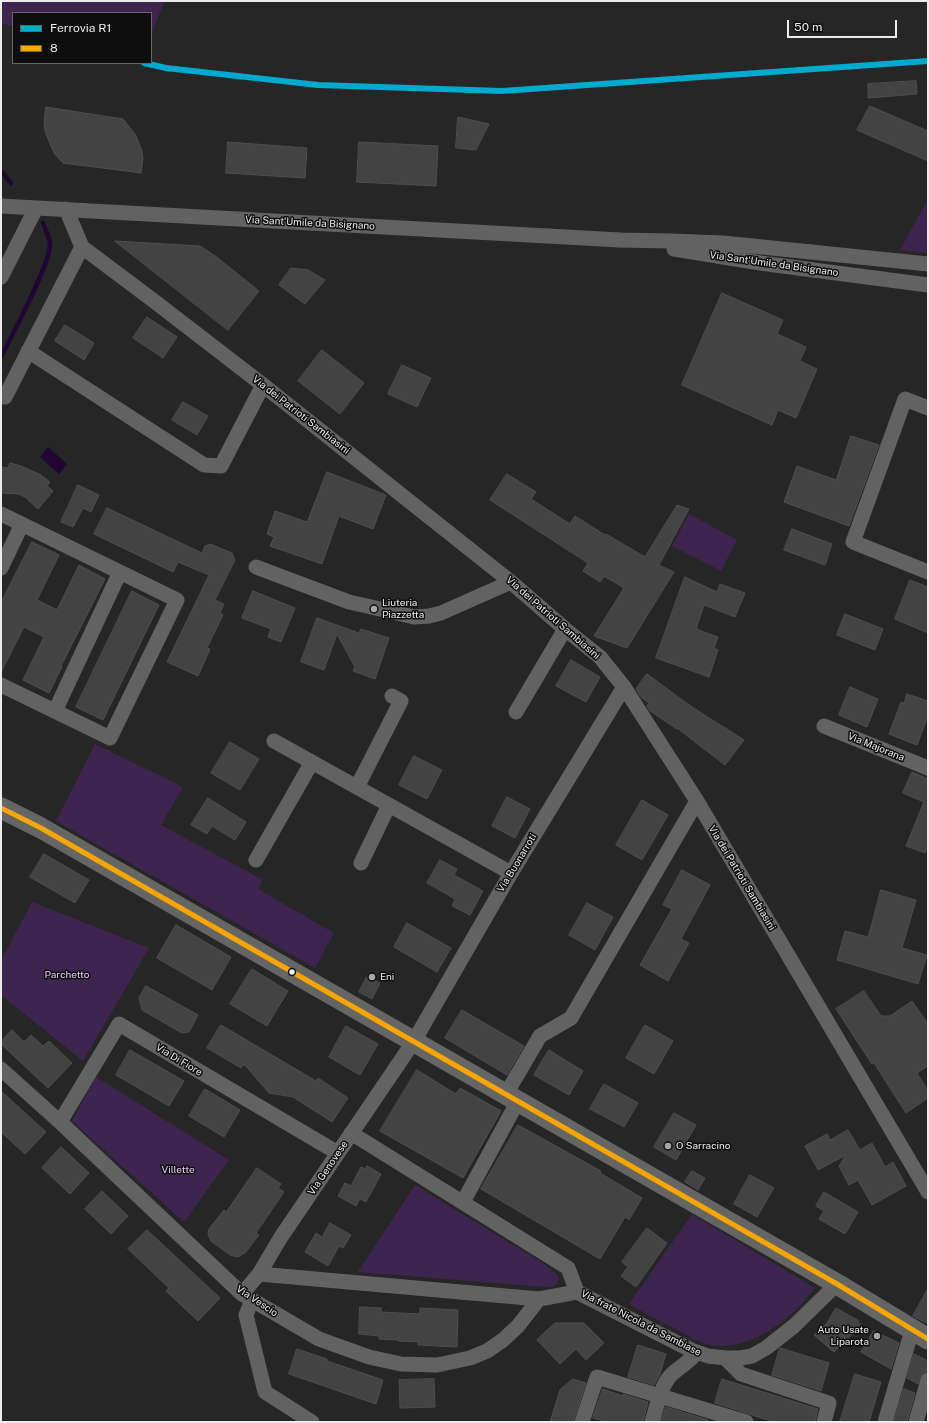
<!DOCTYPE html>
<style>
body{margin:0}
#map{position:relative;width:929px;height:1423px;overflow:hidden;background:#262626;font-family:"Public Sans",sans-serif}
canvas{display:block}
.frame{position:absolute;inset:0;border:2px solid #ecebed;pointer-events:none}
.legend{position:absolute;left:12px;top:12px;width:140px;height:52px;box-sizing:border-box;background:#0f0e0f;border:1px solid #676668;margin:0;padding:5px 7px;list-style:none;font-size:12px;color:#ecebed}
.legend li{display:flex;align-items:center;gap:8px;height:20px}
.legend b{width:20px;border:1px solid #676668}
.scale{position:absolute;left:787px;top:20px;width:110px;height:18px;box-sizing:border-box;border:2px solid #ecebed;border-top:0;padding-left:5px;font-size:12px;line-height:14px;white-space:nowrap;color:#ecebed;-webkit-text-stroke:3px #0f0e0f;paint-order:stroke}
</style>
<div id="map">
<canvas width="929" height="1423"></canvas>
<div class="frame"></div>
<ul class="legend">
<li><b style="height:5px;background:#00a9ce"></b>Ferrovia R1</li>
<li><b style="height:5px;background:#f7a600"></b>8</li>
</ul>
<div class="scale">50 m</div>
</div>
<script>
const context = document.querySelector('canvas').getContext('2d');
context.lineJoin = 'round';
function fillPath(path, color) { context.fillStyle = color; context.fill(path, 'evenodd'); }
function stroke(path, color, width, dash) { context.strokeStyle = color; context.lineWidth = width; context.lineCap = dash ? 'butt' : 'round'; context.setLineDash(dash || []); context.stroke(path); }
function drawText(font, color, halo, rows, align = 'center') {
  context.font = font + ' "Public Sans",sans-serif'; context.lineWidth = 3; context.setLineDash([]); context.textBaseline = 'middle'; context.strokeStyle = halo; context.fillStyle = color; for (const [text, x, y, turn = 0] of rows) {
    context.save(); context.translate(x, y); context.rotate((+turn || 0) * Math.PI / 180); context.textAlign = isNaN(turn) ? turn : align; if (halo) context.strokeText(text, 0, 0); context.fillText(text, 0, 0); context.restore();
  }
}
fillPath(new Path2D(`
 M1,1H165L151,34V13H13V26L1,23Z
 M928,199V253L900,250Z
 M689,514L737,540L721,571L672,546Z
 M95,744L183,787L161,825L263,880L258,889L334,933L315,968L56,821Z
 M32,902L149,948L83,1061L1,995V961Z
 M96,1077L229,1160L184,1222L72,1121Z
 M415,1185L541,1262L557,1274L559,1278C557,1287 552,1287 544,1287L358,1272Z
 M692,1214L815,1288C791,1319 753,1351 711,1345C699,1343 688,1336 677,1330C661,1322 645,1313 629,1304Z`), '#3e2550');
fillPath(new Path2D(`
 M48,447L67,464L59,474L40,457Z`), '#210532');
stroke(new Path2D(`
 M1,171L11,183
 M1,357C11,337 52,261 50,243C49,236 45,229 43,223`), '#210532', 4.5);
const building = new Path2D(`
 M916,81L917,94L868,98V84Z
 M870,106L928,131V161L857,130Z
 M46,107L123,119L135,134L142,151L143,159L141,173L63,163L54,153L46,134L44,124Z
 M458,117L489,124L476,150L456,148Z
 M228,142L307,148L305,178L226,173Z
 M359,142L438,146L436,186L357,182Z
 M115,241L200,246L214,255L259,291L228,330Z
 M291,268L308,270L325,280L305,304L279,285Z
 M722,293L783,320L777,334L806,347L800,361L817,369L796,418L778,410L772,425L682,385Z
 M147,317L177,337L163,358L133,338Z
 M65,325L94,343L84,360L55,341Z
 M322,350L364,383L340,414L298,381Z
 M402,365L431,378L417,407L388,394Z
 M183,402L208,416L197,435L172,420Z
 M851,436L879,445L849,526L784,502L797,466L836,480Z
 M10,463L21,466L41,475L50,482L47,486L53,491L38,509L25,497L18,494L1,493V467L8,468Z
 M327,472L386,495L373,529L339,516L322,564L270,546L274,537L267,534L275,511L307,522Z
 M507,474L536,492L531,499L570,524L575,516L605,535L606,534L645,557L677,505L689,509L659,565L674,572L627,648L594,636L624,588L604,576L600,582L583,571L588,563L490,500Z
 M78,485L99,495L91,512L83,508L73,527L61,522Z
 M107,508L202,553L205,546L210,544L232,553L235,560L215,600L224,604L220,613L223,615L207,648L210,649L198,676L167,662L209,575L178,562L173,572L94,534Z
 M792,529L832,544L825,565L784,550Z
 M32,542L59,555L37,600L57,610L79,565L105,579L61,666L62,667L49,693L23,680L44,637L24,627L1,672V603Z
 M685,577L717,592L720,584L745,593L735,617L704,605L696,629L718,637L714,648L718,650L709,677L656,658Z
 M910,580L928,587V633L895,619Z
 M132,591L159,605L103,720L76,707Z
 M253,591L295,608L281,642L268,637L271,629L242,618Z
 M845,614L883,629L875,650L837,635Z
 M317,618L359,633L361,629L389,638L375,679L353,671L355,667L337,634L324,670L301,662Z
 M571,660L600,677L586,702L556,686Z
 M647,674L692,707L744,740L725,765L677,728V729L650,711L647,706L649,703L641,697L636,689Z
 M850,687L878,699L867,727L839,715Z
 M907,694L928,701V716L917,745L889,734L901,702L904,703Z
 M230,742L259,759L240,790L211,773Z
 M414,756L442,770L427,799L399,785Z
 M912,772L928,779V847L925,853L906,846L924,802L903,793Z
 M507,797L530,809L515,838L492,826Z
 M208,798L246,822L235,840L212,826L207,834L191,825Z
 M642,800L668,815L642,860L616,845Z
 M44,854L89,880L75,903L30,877Z
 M440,860L457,869L454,875L483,891L470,915L452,906L455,899L427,883Z
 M682,870L710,885L681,939L689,943L668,981L640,965L672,909L663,905Z
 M881,890L916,900L902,948L927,955L918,984L837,960L845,931L868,937Z
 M587,903L613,917L595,950L569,935Z
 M407,923L451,948L437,972L394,947Z
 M176,925L231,957L212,990L157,958Z
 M252,969L288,991L267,1026L230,1004Z
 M367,977L380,983L372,999L359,992Z
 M146,986L198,1015L189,1032L182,1033L142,1010L139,998Z
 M864,991L881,1016H890L912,1001L928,1024V1066L917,1073L928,1091V1098L906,1113L874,1063L872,1064L836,1009Z
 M462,1010L524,1046L507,1075L445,1038Z
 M221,1025L316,1081L318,1078L348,1098L332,1122L293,1097L269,1093L244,1064L241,1068L207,1048Z
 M645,1025L673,1041L654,1074L626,1058Z
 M346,1026L378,1044L360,1075L329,1057Z
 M12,1030L24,1042L31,1035L43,1046L49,1041L72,1063L48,1088L1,1044V1042Z
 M130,1050L184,1081L169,1106L116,1075Z
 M549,1050L583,1071L569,1095L534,1075Z
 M417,1070L456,1094L460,1088L501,1111L463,1178L380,1131Z
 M604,1084L638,1103L624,1127L590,1109Z
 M205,1089L240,1110L224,1137L189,1116Z
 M1,1091L46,1132L25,1154L1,1132Z
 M674,1113L696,1125L676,1160L654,1147Z
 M518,1125L601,1171L600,1173L642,1198L629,1220L625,1217L600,1259L481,1189Z
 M848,1130L860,1150L872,1143L885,1167L893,1162L906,1186L872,1205L858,1180L849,1185L839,1166L846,1155L818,1170L805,1146L827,1134L830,1140Z
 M61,1147L89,1173L70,1194L42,1168Z
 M367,1166L381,1174L366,1202L360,1199L356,1206L338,1196L345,1183L351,1186L361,1167L365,1169Z
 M257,1168L281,1184L278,1188L284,1192L256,1233L259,1235L245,1253L238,1257L230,1255L211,1241L208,1234L209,1229L224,1210L226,1212Z
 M692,1171L705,1178L698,1190L685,1182Z
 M750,1175L774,1188L757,1217L734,1204Z
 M102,1191L128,1216L111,1234L85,1209Z
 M824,1192L858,1212L845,1234L819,1219L824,1211L816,1206Z
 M330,1223L351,1235L343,1248L339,1246L328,1266L305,1252L316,1233L322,1237Z
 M647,1228L667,1243L636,1287L621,1276L628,1267L622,1262Z
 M147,1230L220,1298L198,1321L166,1291L169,1288L128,1249Z
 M928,1289V1324L913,1316Z
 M360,1307L381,1308V1312L420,1314V1308L458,1310L457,1347L418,1345V1342L398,1341V1337L397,1340L379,1339V1336L359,1334Z
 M836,1308L859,1321L858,1323L862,1325L834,1352L814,1335L827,1323Z
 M555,1323H584L604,1343L586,1360L576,1349L560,1364L537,1340Z
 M874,1331L899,1343L891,1369L861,1352Z
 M638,1345L666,1354L660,1374L654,1385L628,1377Z
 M780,1348L829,1363L821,1391L772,1375Z
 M297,1349L327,1359V1361L383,1380L376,1404L289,1374Z
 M914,1354L928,1361L927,1371L922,1374L918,1384L907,1378Z
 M855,1374L881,1382L869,1422H840Z
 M434,1379L435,1407L400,1408L399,1380Z
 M573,1379L586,1383L573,1422H550L560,1390Z
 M722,1379L818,1409L815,1422H774L715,1403Z
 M603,1389L623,1396V1394L648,1402L643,1422H607L593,1418Z
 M904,1389L915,1393L907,1422H894Z
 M666,1407L708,1420L707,1422H661Z`);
fillPath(building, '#444344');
stroke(building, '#4e4e4e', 1);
stroke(new Path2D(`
 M1,206L620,240L671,241L723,243L928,264
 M66,209L82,247L154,301L263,385L511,582L565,629L600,657L624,687L697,801L928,1192
 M674,249L760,263L928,285
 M1,277L36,208
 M28,351L204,465L221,466L263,385
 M5,397L82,247
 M928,408L905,399L853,542L928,572
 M1,514L177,600L110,738L1,685
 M256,567L349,602L367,606L414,617L429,616L441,613L511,582
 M1,568L22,524
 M55,711L120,572
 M516,712L565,629
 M824,726L928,768
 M274,741L511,873
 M357,787L401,701L392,696
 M256,860L312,762
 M361,863L389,805
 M1,1069L60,1122L242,1294L319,1339L369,1357L401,1364L437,1365L470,1358L487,1351L503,1340L518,1326L539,1299
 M506,1094L540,1036L571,1018L697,801
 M60,1122L119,1024L338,1153
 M351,1133L568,1268L577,1292L691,1350L708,1356L725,1358H740L752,1356L766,1348L794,1326L837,1284
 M463,1202L518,1101
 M259,1274L539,1299L577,1292
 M242,1294L259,1274L281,1237L414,1041L511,873L624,687
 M252,1300L246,1315L265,1392L312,1422
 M725,1358L741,1374L829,1403L824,1422
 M582,1422L597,1377L746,1422
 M652,1422C657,1407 660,1387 671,1375C679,1367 690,1362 697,1352
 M885,1422L912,1330
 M916,1422L928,1380`), '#626262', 15);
stroke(new Path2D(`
 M1,808L41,828L837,1284L928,1339`), '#656564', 21);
stroke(new Path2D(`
 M1,808L41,828L837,1284L928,1339`), '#f7a600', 5);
stroke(new Path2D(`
 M144,63L166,68L318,85L502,91L928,61`), '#00a9ce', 6);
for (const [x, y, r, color] of [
 [374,609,4,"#a7a6a7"],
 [292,972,3.5,"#ecebed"],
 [372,977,4,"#a7a6a7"],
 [668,1146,4,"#a7a6a7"],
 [877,1336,4,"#a7a6a7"]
]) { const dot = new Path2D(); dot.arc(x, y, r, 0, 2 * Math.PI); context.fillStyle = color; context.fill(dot); stroke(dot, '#0f0e0f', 1.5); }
drawText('10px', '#ecebed', '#0f0e0f', [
 ["Via Sant'Umile da Bisignano",310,223,3],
 ["Via Sant'Umile da Bisignano",774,264,8],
 ["Via dei Patrioti Sambiasini",301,415,38],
 ["Via dei Patrioti Sambiasini",553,618,41],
 ["Via Majorana",876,747,22],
 ["Via Buonarroti",517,863,-59],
 ["Via dei Patrioti Sambiasini",742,878,59],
 ["Via Di Fiore",179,1060,31],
 ["Via Genovese",328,1168,-56],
 ["Via Vescio",257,1301,34],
 ["Via frate Nicola da Sambiase",641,1323,27]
]);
drawText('10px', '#ecebed', '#0f0e0f', [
 ["Liuteria",382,603],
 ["Piazzetta",382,615],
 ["Eni",380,977],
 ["O Sarracino",676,1146],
 ["Auto Usate",869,1330,"right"],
 ["Liparota",869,1342,"right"]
], 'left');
drawText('10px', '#e6cbfd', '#0f0e0f', [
 ["Parchetto",67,975],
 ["Villette",178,1170]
]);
</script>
